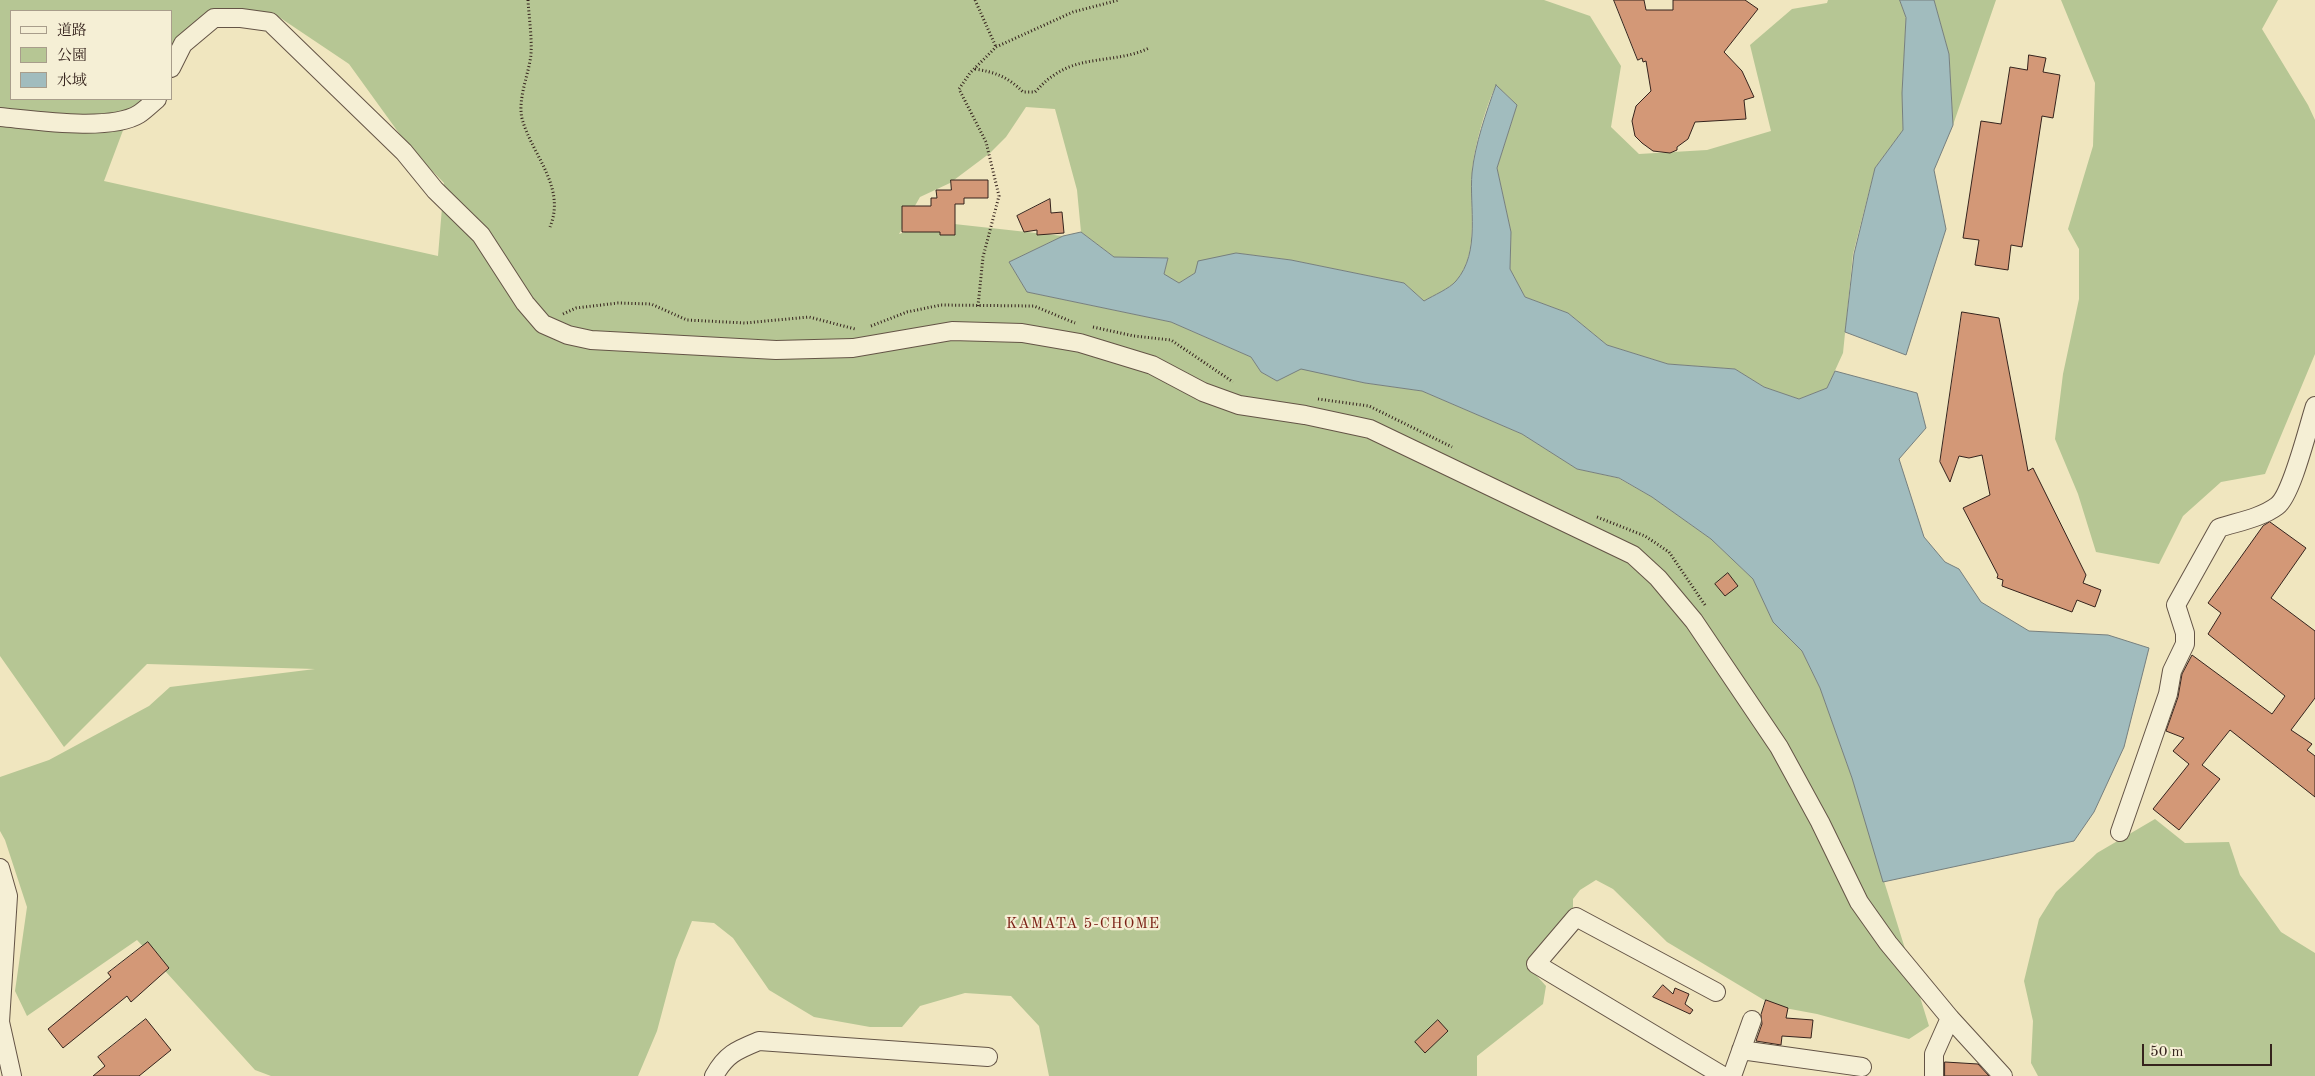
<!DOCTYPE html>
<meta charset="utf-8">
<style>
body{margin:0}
#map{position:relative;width:2315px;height:1076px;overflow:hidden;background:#f0e6bf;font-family:"Old Standard TT","Noto Serif JP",serif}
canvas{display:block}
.legend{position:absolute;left:10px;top:10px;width:162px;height:90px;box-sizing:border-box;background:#f5efd5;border:1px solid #a89d8b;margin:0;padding:6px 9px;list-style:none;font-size:15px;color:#35231d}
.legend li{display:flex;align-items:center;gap:10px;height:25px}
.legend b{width:25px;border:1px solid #a89d8b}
.scale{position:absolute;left:2142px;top:1044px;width:130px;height:22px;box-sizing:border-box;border:2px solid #35231d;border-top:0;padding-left:6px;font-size:15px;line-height:18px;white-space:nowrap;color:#35231d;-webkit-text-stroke:4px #f5efd5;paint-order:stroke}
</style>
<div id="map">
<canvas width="2315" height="1076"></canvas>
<ul class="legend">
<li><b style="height:6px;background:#f5efd5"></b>道路</li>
<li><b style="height:14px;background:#b6c694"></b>公園</li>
<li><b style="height:14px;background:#a1bcbe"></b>水域</li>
</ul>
<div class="scale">50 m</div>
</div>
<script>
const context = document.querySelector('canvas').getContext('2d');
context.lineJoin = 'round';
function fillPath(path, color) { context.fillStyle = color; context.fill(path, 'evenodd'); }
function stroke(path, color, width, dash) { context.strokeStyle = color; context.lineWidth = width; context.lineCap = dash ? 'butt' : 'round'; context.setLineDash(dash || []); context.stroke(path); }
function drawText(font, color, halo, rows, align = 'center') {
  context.font = font + ' "Old Standard TT",serif'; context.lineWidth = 4.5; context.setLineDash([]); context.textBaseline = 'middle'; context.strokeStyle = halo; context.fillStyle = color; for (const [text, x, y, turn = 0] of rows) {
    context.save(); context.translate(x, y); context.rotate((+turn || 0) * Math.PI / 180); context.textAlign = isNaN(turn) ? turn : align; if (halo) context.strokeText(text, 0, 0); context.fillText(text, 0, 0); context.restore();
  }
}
fillPath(new Path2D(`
 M0,0H1544L1590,16L1621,66L1611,127L1639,154L1707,150L1771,131L1750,45L1792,9L1827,3L1828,0H1900L1906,18L1902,93L1903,130L1875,168L1853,254L1843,353L1827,388L1799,399L1764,387L1735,369L1668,364L1607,345L1568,313L1525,297L1510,269L1511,232L1497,168L1517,105L1496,85C1485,109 1474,147 1472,173C1469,206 1480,254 1456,281C1449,289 1434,295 1424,301L1404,283L1291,260L1236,253L1195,273L1179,283L1164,275L1168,258L1114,257L1081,232L1077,190L1055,109L1026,107L1006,137L990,153L950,183L920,197L899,234L936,222L1063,236L1009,262L1027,292L1171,322L1251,357L1261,372L1277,381L1301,368L1365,383L1422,391L1522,434L1577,469L1618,478L1652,497L1711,539L1753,579L1773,622L1802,651L1820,688L1852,778L1929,1026L1909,1039L1817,1014L1774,1006L1667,942L1613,889L1596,880L1580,890L1573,899V910L1526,964L1546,986L1543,1004L1477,1056V1076H1049L1039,1026L1011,996L965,993L920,1006L902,1027H870L814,1017L769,990L733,938L714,923L692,921L676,960L657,1031L638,1076H271L255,1070L137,940L27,1016L15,991L27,907L5,840L0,831V777L49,760L149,706L170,687L315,669L147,664L64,747L0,656ZM11,11H171V67L214,18L234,11L279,17L349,64L409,147L444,183L438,256L104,181L128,117L144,99H11Z
 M1934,0H1996L1953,125L1949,54Z
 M2061,0H2278L2262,29L2308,105L2315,120V354L2265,474L2221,482L2183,516L2159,564L2096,552L2078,494L2055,439L2063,374L2079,299V249L2068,229L2093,146L2095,83Z
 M2155,819L2185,843L2229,842L2240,875L2281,932L2315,953V1076H2038L2031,1063L2033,1021L2024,981L2039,919L2056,892L2097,853Z`), '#b6c694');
const water = new Path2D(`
 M1900,0H1934L1949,54L1953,125L1934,170L1946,229L1906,355L1845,332L1854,254L1875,168L1903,130L1902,93L1906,18Z
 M1496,85L1517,105L1497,168L1511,232L1510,269L1525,297L1568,313L1607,345L1668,364L1735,369L1764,387L1799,399L1827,388L1835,371L1917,393L1926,428L1899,459L1924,537L1945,562L1959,569L1981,602L2029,631L2108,635L2149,648L2124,747L2094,812L2074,841L1883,882L1852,778L1820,688L1802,651L1773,622L1753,579L1711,539L1652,497L1619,478L1577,469L1522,434L1422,391L1365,383L1301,369L1277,381L1261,372L1251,357L1171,322L1027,292L1009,262L1063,236L1081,232L1114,257L1168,258L1164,274L1179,283L1195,273L1198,261L1236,253L1291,260L1404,283L1424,301C1434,295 1449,289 1456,281C1481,252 1469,207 1472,173C1475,144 1486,113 1496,85Z`);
fillPath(water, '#a1bcbe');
stroke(water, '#767f7e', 1);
const building = new Path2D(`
 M1614,0H1644L1646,10H1673V0H1745L1758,9L1724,52L1742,71L1754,97L1744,100L1746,119L1695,122L1688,139L1677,147V150L1670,153L1653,151L1642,143L1635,136L1632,121L1636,106L1651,91L1646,61L1643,62L1642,58L1638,60Z
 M2029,55L2046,58L2043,72L2060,75L2053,118L2042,116L2022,247L2011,245L2008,270L1975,265L1979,240L1963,238L1981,121L2001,124L2010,67L2027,70Z
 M951,180H988V198H964V204H955V235H940V232H902V206H931V198H937L936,190H951Z
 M1050,199L1051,213L1062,212L1064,233L1037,235V230L1024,232L1017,216Z
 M1962,312L1999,318L2028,471L2033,468L2086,575L2083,583L2101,590L2095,607L2077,600L2072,612L2002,586L2003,580L1997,578L1998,575L1963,508L1990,495L1982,455L1969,458L1959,456L1950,482L1940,462Z
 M2270,522L2306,548L2271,598L2315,631V698L2291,730L2312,744L2307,750L2315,756V797L2230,730L2202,765L2220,779L2179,830L2153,809L2189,764L2173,751L2184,738L2166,731L2178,697L2182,674L2192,655L2272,714L2285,696L2208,634L2221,613L2208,603L2263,526Z
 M1728,573L1738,586L1725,596L1715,584Z
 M148,942L169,968L131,1002L127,996L63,1048L48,1029L111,977L108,973Z
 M1663,985L1673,994L1675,988L1689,994L1685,1004L1693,1010L1690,1014L1653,997Z
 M1766,1000L1788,1008L1786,1018L1813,1020L1811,1038L1782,1036L1781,1045L1756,1041L1762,1024L1761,1015Z
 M146,1019L171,1050L139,1076H93L105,1066L98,1057Z
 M1438,1020L1448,1031L1425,1053L1415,1042Z
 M1945,1062L1978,1064L1989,1076H1945Z`);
fillPath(building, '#d39877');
stroke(building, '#35231d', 1);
const minor = new Path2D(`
 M171,68L183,44L214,18H241L270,22L404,152L435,190L481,235L525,303L543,324L568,335L591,340L776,350L853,348L952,331L1022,333L1080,343L1152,365L1203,392L1239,405L1305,415L1370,429L1633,555L1658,578L1694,621L1779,747L1820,822L1859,902L1888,943L1950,1018L2003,1076
 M0,117C33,120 110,132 139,114C145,110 151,104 157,99
 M2120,832L2168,694L2172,671L2185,644V633L2176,605L2219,528C2237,522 2261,518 2277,506C2292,495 2308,427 2315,406
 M0,868L8,896L0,1022L12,1076
 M1716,992L1576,917L1536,964L1723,1076
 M1741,1050L1862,1067
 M714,1076C726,1054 737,1050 759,1041L988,1057
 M1732,1076L1752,1020
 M1934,1076V1054L1950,1018`);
stroke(minor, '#645446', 20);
stroke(new Path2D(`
 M528,0C529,18 532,36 531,54C529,75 516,101 523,122C534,157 566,188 550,227
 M975,0L996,47
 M975,69C995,72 1008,77 1023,92H1035C1041,86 1046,80 1053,76C1080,55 1119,63 1149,48
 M978,306L983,257L999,196L986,142L959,89L970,73L996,47L1073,12L1119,0
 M563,314L576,308L618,303L651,304L687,320L745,323L809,317L855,329
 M871,326L907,312L941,305L1034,306L1075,323
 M1093,327L1134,336L1171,340L1233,382
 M1318,399L1369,406L1452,447
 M1597,517L1645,536L1669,552L1705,605`), '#35231d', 3, [1, 2.5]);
stroke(minor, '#f5efd5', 18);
context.letterSpacing = '1px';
drawText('15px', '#7a1f14', '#f5efd5', [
 ["KAMATA 5-CHOME",1083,924]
]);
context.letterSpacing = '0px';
</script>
